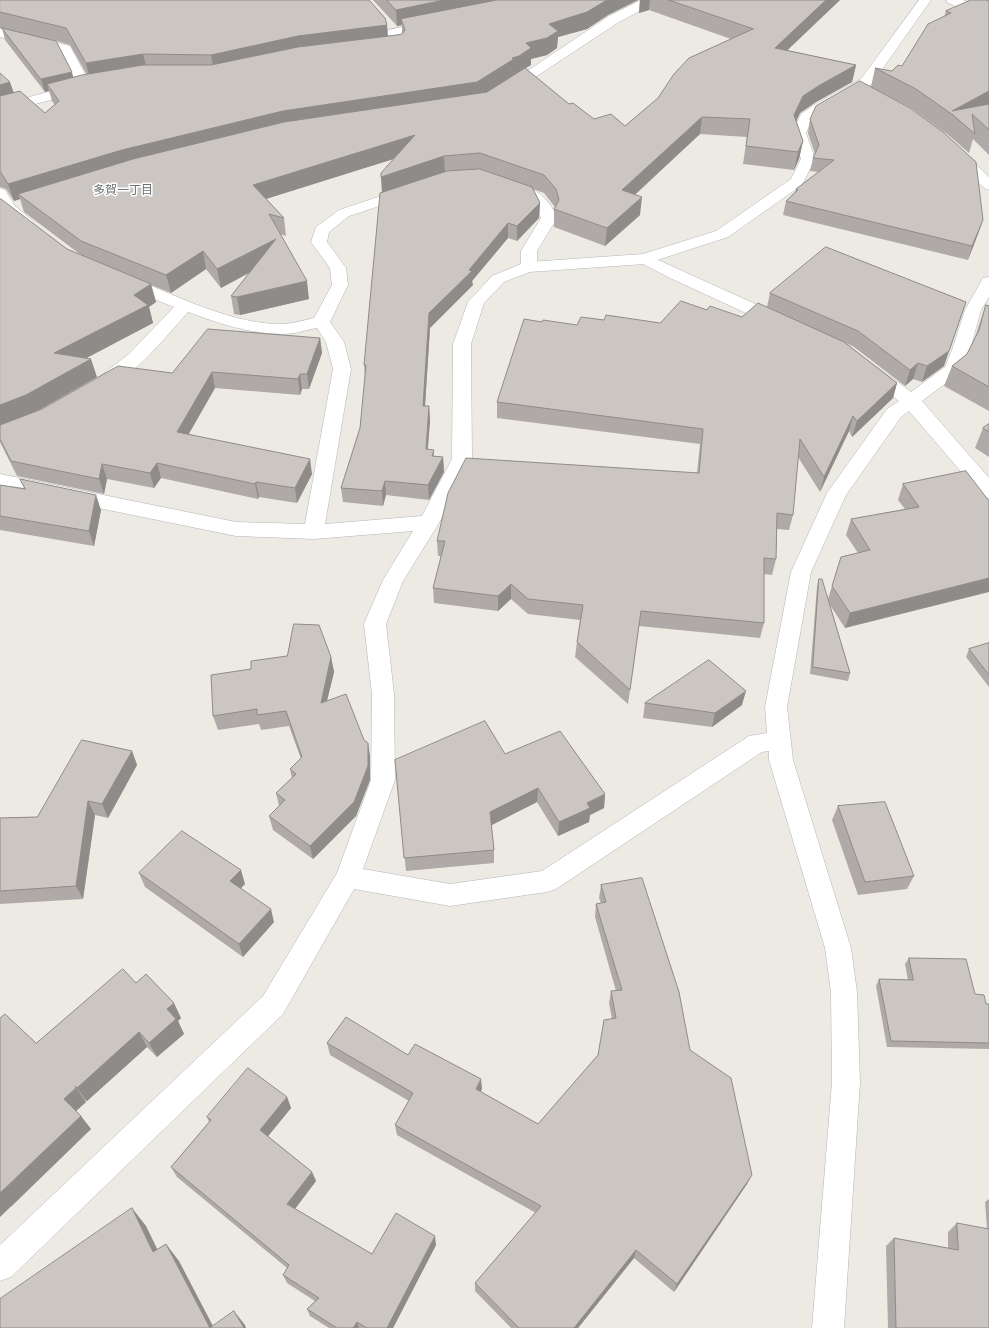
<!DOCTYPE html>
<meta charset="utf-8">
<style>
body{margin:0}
canvas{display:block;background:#ede9e3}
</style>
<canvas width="989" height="1328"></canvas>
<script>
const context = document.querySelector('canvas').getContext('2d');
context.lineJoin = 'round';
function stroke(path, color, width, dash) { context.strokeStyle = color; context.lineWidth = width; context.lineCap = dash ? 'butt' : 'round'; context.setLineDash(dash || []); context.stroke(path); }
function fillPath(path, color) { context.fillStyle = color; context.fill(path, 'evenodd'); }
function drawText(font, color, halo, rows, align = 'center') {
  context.font = font + ' "Fira Sans Condensed","Noto Sans JP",sans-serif'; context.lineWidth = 3; context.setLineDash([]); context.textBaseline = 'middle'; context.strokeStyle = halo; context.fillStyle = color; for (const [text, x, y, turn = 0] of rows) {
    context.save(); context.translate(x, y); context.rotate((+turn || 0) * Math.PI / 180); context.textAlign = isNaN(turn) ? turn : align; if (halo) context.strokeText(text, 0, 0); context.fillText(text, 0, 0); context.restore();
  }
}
const street = new Path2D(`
 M641,0H657L655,3L619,22L511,93H501L499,90L609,16Z
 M946,0H963L989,11V20L948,3Z
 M430,21L436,25L435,28L400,35L405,46L403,49L381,52L376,51L374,48L376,45L390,43L387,33L388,30Z
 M0,29L70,46L92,87L90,90L0,113V105L77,84L60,52L0,37Z
 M954,147L959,148L989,177V190L984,188L949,154L947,151L949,148Z
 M509,180C531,186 549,196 557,218L537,251V267L535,270L504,282L484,303L471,344L472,459L439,523L403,581L386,624L394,694L395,780L363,869L450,884L542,871L749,736L767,733L765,707L791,572L827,493L887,409L899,401L865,375L862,371L865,367L871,365L877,367L911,392L945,367L952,350L965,310L983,278L989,277V297L981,310L970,350L958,374L922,401L989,478V498L982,496L909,411L901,417L846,495L811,572L787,707L793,760L851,948L857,992L860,1082L844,1328H812L832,1082L831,992L825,948L769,760V751L762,752L556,889L547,892L450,906L354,889L283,1014L11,1277L0,1281V1245L263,996L337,873L371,780L372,694L364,624L383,580L413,531L314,539L236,536L0,488V474L236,522L305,524L333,369L326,342L317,328C306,330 295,334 283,334C251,334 217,323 188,312C171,331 120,395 95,388L92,384L95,380L129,354L174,307L121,286L119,282L121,278L127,277L133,278C176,296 237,326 284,324C295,323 305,320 314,318L332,285L330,268L311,242L316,227L339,210L408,187L413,189L416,192L413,195L349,216L329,232L327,242L346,268L348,285L330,322L344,342L351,369L325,524L422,516L452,459L453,344L468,302L492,276L521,264V251L541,218C531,188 512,200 501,185L504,182Z
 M0,188L5,190L15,206L34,222L32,225C22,228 4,218 0,208C0,202 0,194 0,188Z
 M645,254L784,317L787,321L784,325L778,326L772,325L670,278L639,262L637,259L639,256Z`);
const secondary = new Path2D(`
 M919,0H931L871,85L812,119L806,133L815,159L802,185L728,237L645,264L529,272L523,270L521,267L523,264L529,262L643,254L716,231L791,179L801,159L792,133L801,114L817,103L861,79Z`);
stroke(street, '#b1b5b8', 1);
stroke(secondary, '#b3b7ba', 1);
fillPath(street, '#fff');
fillPath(secondary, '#fff');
fillPath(new Path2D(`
 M0,0L387,25L388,36L402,34V25L397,26L373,0H638L608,15L587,29L558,37L557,48L547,55L531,59V65L525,68L569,104L594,119L625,126L731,39L649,10L639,13L640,0H840L787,50L856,65L852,82L816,102L800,113L796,121L803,141L799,159L794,170L743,164L747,137L700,134L635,195L640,215L605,246L554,227V209L555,207L544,193L533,189L540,203L539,218L517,241L508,238L472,281L473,285L430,328L425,406H429L430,421L428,449L434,450V456L443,457L444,472L429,500L386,495L383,506L343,502L341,488L360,428L365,376L364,365L382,192L393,159L266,199L284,218L286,236L280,234L309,299L240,315L234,314L231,296L249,273L221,288L206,269L171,293L151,285L156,302L149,307L153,323L86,358L97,377L36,411L172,373L320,338L322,353L309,389H302L300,395L215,388L189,434L312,474L297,503L259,497L258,499L161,478L154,488L107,479L104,494L17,476L0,442V199L67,249L81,255L24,212L20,199L14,201L6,189L0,187V73L13,92L45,113L55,105L52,101L49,91L45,92L5,40L2,28H0ZM50,39L70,45L87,75L73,78Z
 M989,1V155L973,139L969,153L947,134L911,108L871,87L875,68L892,71L902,66L944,17L946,11Z
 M810,119L983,220L978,234L968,260L783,215L786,201L795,192L796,189L818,172L810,171L813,158L815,154L808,133Z
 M770,293L944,366L922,382L913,379L905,386L854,347L846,343L897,383L893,398L852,437L849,431L820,492L798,457L793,515L789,530L777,529L776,559L772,575L764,574V623L760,638L639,626L628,704L575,657L577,642L580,620L528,614L511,599L498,611L434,603L433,588L441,556H438L437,541L697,473L700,444L497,418V402L577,325L604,320L660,323L707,310L742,317L767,307Z
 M986,305L989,306V411L944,386L952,366L967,354L975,338L979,325Z
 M989,424V457L975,448L983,428Z
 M966,471L845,628L830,605L850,673L848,681L810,674L817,587L819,579L828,599L841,557L858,553L846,535L851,519L905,509L898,500L903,484Z
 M20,479L101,510L94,546L0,530V485L24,488Z
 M989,643V687L966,657L969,649Z
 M331,657L334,672L327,700L364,740L368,743L370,757V780L356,816L313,859L273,830L269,816L279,806L276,793L292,778L290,769L301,759L289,726L261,730L259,724L218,730L213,716L251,669Z
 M645,703L742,705L712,727L643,718Z
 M132,751L137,765L108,818L95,815L83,899L0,904V818L37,817Z
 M505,754L605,794L604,808L590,815L589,822L558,836L537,802L491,825L494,850V863L406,871L395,760Z
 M838,806L914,876L907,889L858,895L832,820Z
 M139,873L245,884L241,888L274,922L243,957L145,887Z
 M601,885L690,1050L747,1184L674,1292L634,1258L578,1328H511L475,1291V1283L536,1213L397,1135L395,1125L409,1101L330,1055L327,1043L408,1055L482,1089L480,1092L538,1124L598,1055L612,1019L609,1003L611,991H616L595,917L596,904L601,903L599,898Z
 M909,958L986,1004H989V1049L887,1047L876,986L879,979L908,980L905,964Z
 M136,983L181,1018L178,1021L184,1034L157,1057L147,1047L87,1101L85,1100L86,1102L76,1111L91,1129L11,1207L36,1043Z
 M287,1097L291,1108L268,1136L312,1172L316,1181L295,1209L372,1254L436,1245L393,1328H329L310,1316L307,1309L315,1301L287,1283L283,1275L287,1268L177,1177L171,1167L209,1122L207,1117Z
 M989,1199V1328H888L886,1246L894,1238L948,1248V1232L957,1223L987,1229L985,1202Z`), '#afaaa7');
fillPath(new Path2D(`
 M444,0H525L401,19L402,25L397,26L396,10Z
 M607,0H638L608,15L587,29L558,37L557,48L547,55L531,59V65L518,73L514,74V76L477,100L18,194L20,199L14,201L8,184L122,150L283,111L512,58L526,43L549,24Z
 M640,0H650L649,10L639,13Z
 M826,0H840L772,65L775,48Z
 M387,25L388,42L214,72L211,55L298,36Z
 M143,54L147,70L90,80L86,63Z
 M856,65L852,82L816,102L800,113L791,132L794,115L803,96L820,85Z
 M72,72L75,84H47L49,91L45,92L41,79Z
 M10,82L16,99L0,104V85Z
 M989,91V107L972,114L952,111Z
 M702,117L700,134L620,208L622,190Z
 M415,135L416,152L256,202L253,185Z
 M803,141L799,159L794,170L798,152Z
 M444,156L445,174L382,194L381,177Z
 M642,197L640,215L605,246L607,228Z
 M540,203L539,218L517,241V226Z
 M983,220L978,234L968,260L972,246Z
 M508,223V238L472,281L473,285L430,328L424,421L423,406L429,313L469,270Z
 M276,239L278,257L221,288L217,269Z
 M203,251L206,269L171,293L166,275Z
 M307,281L309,299L240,315L237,297Z
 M151,284L156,302L149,307L153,323L60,372L54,353L134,295Z
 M966,302L944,366L922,382L927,366Z
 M320,338L322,353L309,389L307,374Z
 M91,359L97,377L32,414L0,426V405Z
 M918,363L913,379L905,386L910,370Z
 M212,372L215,388L181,447L177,432Z
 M300,374L302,389L300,395L298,379Z
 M897,383L893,398L852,437L857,421Z
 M429,406L430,421L426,464V449Z
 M853,416L849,431L820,492L824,477Z
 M443,457L444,472L429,500L428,485Z
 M310,459L312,474L297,503L295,488Z
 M157,463L161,478L154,488L150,473Z
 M102,464L107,479L104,494L99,479Z
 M385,481L386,495L383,506L382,491Z
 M256,482L259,497L258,499L255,484Z
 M96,495L101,510L94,546L89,531Z
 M989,578V592L845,628L850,613Z
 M511,584V599L498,611V596Z
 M331,657L334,672L323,717L321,703Z
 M746,691L742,705L712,727L715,713Z
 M368,743L370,757V780L356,816L313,859L310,846Z
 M132,751L137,765L108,818L102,804Z
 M538,788L537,802L490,826V812Z
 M605,794L604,808L590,815L589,822L558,836L559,822L587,803Z
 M88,801L95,815L83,899L76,886Z
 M241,870L245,884L235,894L230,881Z
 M271,909L274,922L243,957L239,944Z
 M174,1003L181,1018L178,1021L184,1034L157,1057L149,1043L167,1009Z
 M139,1032L147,1047L87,1101L77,1088Z
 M481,1079L482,1089L476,1100V1089Z
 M75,1086L86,1102L74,1113L64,1099Z
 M287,1097L291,1108L265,1140L260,1130Z
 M81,1116L91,1129L0,1217V1193Z
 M312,1172L316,1181L291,1214L287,1204Z
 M752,1175L747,1184L674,1292L677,1284Z
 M132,1208L146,1226L167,1269L153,1252Z
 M435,1236L436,1245L393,1328H387Z
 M166,1244L179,1261L214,1328H210Z
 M636,1250L634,1258L578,1328H574Z
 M234,1311L245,1325L246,1328H244Z
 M357,1322L359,1328H353Z`), '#8e8b88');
const building = new Path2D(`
 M0,0H369L385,18L387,25L298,36L211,55L143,54L86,63L66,28L0,12Z
 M387,0H444L396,10Z
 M497,0H607L587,12L549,24L558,31L547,38L526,43L531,48L519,56L512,58L514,59L477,82L283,111L122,150L8,184L0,171V96L20,91L45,113L59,101L47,84L82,75L143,65H211L298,47L397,35L402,34L405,30L401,19Z
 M669,0H826L775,48L856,65L820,85L803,96L794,115L803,141L798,152L746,146L750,119L702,117L622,190L642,197L607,228L554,209L559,200L556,189L544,175L480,153L444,156L381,177V173L415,135L253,185L284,218L269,214L307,281L237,297L231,296L276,239L217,269L203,251L166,275L81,241L18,194L133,159L284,122L487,92L525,68L569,104L573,103L594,119L611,114L625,126L658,98L674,74L689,58L753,29Z
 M971,0H986L989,1V91L952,111L989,104V130L972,114L975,134L953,115L916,89L875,68L892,71L898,65L902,66L928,24L951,13L946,11Z
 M2,28L56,41L72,72L41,79Z
 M0,73L10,82L0,85Z
 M860,81L910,108L943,132L976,162L983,220L972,246L786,201L798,190L796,189L834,160L813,158L819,145L810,119L816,106Z
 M480,169L532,187L540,203L517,226L508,223L469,270L472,271L429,313L423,406H429L426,449L434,450L432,456L443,457L428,485L385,481L382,491L341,488L360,428L366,365H364L380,193L447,171Z
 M0,199H1L67,249L151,284L134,295L148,305L54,353L91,359L26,395L0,405Z
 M826,247L966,302L949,351L927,366L918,363L910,370L858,331L770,293Z
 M681,301L707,310L710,306L742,317L758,303L844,342L897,383L857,421L853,416L824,477L800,439L793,515L777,513L776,559L764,558V623L641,611L630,690L577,642L583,605L528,599L511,584L498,596L433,588L445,541H437L448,493L466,458L699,473L703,429L497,402L524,319L542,322L543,320L577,325L581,317L604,320L606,315L660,323Z
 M986,305L989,306V387L952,366L967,354L979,330Z
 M208,329L320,338L307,374H300L298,379L212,372L177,432L310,459L295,488L256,482L255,484L157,463L150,473L102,464L99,479L11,461L0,439V425L42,409L118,366L172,373Z
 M989,424V432L983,428Z
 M966,471L989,501V578L850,613L832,586L841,557L870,550L851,519L919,507L903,484Z
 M20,479L96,495L89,531L0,516V485L25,489Z
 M819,579H822L850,673L813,667Z
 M294,624L319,625L331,657L321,703L346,694L364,740L368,743V766L354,802L310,846L269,816L285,800L276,793L296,774L290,769L302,757L286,711L257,715V709L213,716L211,675L251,669V661L287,656Z
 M989,643V675L969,649Z
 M709,660L746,691L715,713L645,703Z
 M485,721L505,754L560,731L605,794L587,803L590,808L559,822L538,788L490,812L494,850L404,858L395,760Z
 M82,740L132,751L102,804L88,801L76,886L0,891V818L37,817Z
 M885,802L914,876L865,882L838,806Z
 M182,831L241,870L230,881L271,909L239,944L139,873Z
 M642,878L679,992L690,1050L731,1078L752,1175L677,1284L636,1250L574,1328H519L475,1283L541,1206L395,1125L413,1093L327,1043L346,1017L408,1055L415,1044L481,1079L476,1089L538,1124L598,1055L604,1020L616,1018L611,991L622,990L596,904L606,902L601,885Z
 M909,958L966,959L975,994L984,995L986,1004H989V1043L891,1041L879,979L913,980Z
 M123,969L136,983L146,974L174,1003L167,1009L176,1019L149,1043L139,1032L77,1088L75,1086L76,1088L64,1099L81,1116L0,1193V1018L5,1014L36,1043Z
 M248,1068L287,1097L260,1130L312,1172L287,1204L372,1254L396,1213L435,1236L387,1328H367L357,1322L353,1328H337L307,1309L319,1298L283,1275L289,1265L171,1167L211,1120L207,1117Z
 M132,1208L153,1252L166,1244L210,1328H0V1299Z
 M957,1223L989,1229V1328H896L894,1238L958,1250Z
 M234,1311L244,1328H210Z`);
fillPath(building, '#cbc6c2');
stroke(building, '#8e8b88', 1);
drawText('12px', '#6d7275', '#fff', [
 ["多賀一丁目",123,191]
]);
</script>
